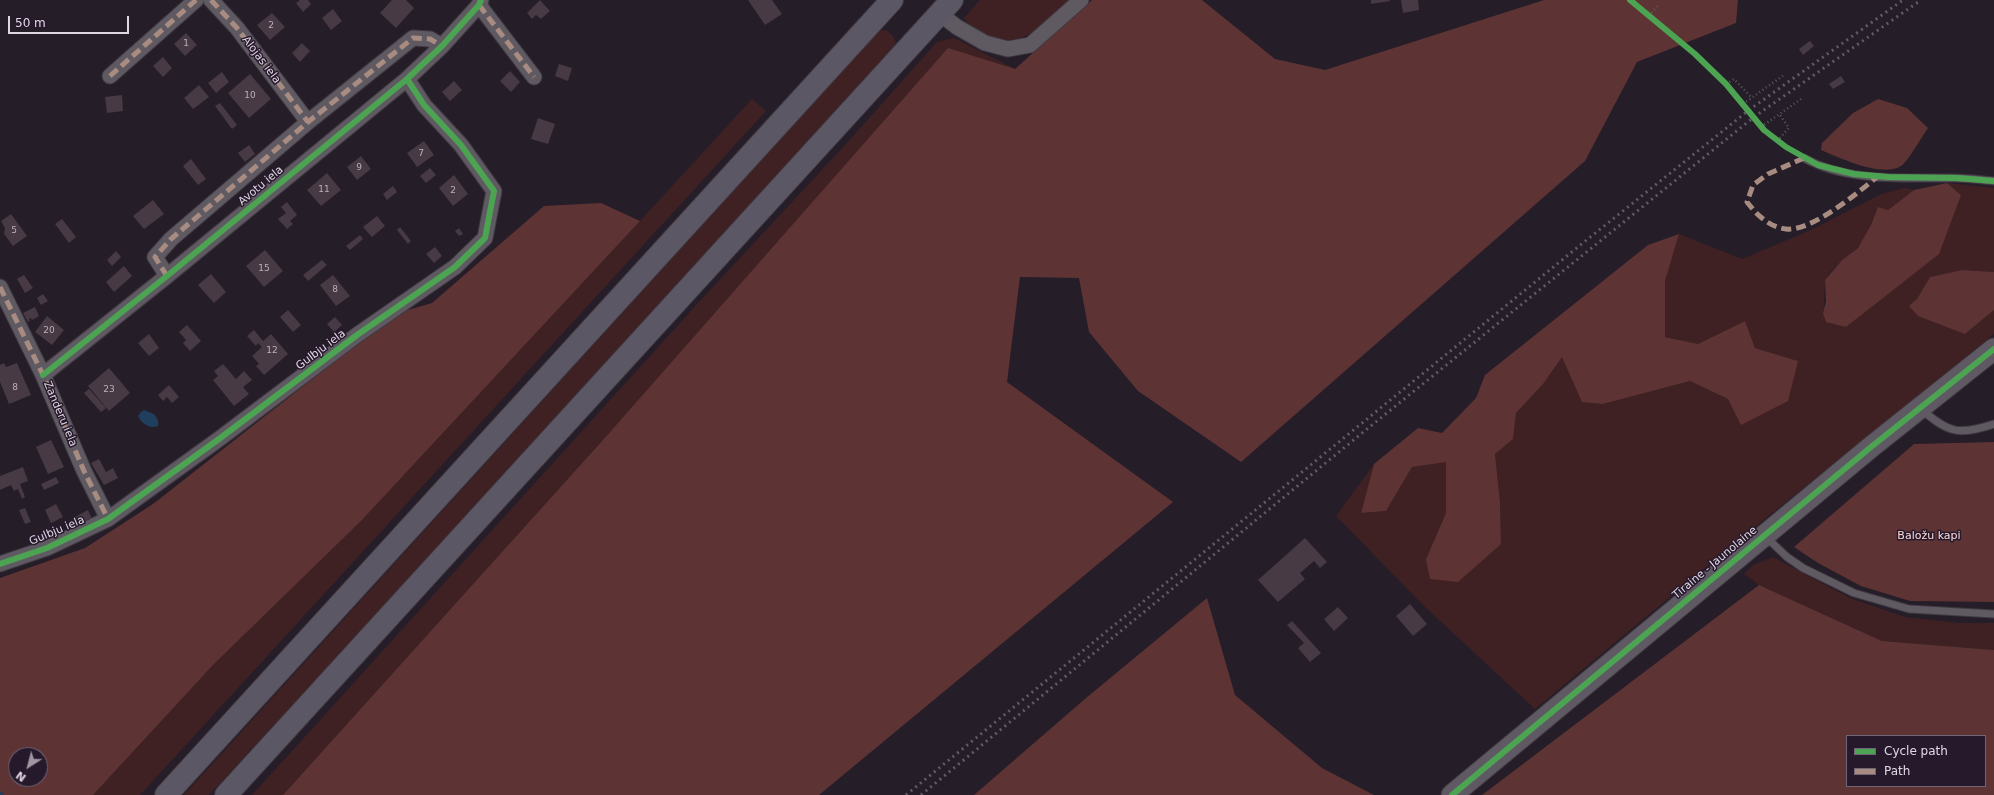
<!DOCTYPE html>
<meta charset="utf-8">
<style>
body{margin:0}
#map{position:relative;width:1994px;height:795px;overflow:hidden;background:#251d28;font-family:"DejaVu Sans",sans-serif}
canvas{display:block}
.legend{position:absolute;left:1846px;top:735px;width:140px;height:52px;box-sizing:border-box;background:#26192c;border:1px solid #706576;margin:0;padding:5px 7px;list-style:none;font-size:12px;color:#e0d7e4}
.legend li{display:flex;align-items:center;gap:8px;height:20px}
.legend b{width:20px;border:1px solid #706576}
.north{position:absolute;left:8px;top:747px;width:40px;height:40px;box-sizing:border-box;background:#26192c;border:1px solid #706576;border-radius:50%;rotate:216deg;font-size:11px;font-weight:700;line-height:16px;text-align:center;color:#e0d7e4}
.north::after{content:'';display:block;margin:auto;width:14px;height:18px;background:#9f96a2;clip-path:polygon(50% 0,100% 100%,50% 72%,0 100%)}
.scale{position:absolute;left:8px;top:16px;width:121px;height:18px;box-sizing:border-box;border:2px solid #e0d7e4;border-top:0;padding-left:5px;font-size:12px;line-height:14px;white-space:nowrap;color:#e0d7e4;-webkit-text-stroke:3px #26192c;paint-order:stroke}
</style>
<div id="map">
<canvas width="1994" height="795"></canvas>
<ul class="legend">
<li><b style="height:5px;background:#4ca352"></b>Cycle path</li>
<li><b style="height:5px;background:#a88b81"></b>Path</li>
</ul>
<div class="north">N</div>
<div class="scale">50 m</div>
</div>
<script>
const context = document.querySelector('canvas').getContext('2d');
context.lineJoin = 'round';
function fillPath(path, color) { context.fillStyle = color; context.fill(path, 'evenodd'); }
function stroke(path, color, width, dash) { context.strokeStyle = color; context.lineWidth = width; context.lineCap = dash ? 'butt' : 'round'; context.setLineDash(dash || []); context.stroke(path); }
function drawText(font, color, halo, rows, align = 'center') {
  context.font = font + ' "DejaVu Sans",sans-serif'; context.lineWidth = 3; context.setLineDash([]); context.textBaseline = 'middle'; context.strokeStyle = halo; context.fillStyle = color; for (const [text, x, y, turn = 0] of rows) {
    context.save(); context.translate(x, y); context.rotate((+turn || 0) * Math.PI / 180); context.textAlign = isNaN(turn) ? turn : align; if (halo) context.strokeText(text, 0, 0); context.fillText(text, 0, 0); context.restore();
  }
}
fillPath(new Path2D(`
 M980,0H1070C1048,21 1026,49 992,37C980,33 971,28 964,18Z
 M886,30L893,36L896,43L892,48L306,690L209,795H184L879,31Z
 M954,38L1015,69L611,431L283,795H252L699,302L845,145L937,42Z
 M752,99L766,111L140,795H93L213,665L362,520L640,221Z
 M1947,183L1994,188V272L1962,270L1930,277L1917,299L1965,334L1994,310V334L1740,539L1535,709L1424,606L1336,516L1374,464L1361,513L1386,511L1412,467L1446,461V513L1426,559L1501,544L1500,502L1495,453L1513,439L1516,413L1543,384L1562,356L1603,404L1690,381L1728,399L1798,361L1755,348L1745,321L1698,344L1665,337V281L1679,234L1742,259L1811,230L1881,194L1905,188L1914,190L1888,210L1878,207C1873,220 1867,239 1857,248C1847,258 1833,265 1826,279C1824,283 1825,305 1823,313L1846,327L1889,292L1961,195Z
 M1773,557L1850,598L1905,617L1960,623H1994V650L1882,641L1759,585L1744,574L1753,565Z`), '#402123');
fillPath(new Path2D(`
 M1092,0H1202L1275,59L1325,70L1544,0H1738L1736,23L1637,62L1585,161L1241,462L1138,391L1089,332L1079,278L1020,277L1007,382L1173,502L819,795H283L611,431L948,48L1015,69Z
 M1878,99L1907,108L1928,128C1923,135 1907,163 1901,166C1882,178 1840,158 1821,150L1822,143L1853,113Z
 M1947,183L1961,195L1939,254L1846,327L1826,322L1823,313L1826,301L1825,280L1842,260L1858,248L1871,225L1878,207L1888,210L1914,190Z
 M601,203L640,221L362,520L213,665L93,795H0V578L85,548L153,504L334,362L356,340L387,316L432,303L544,206ZM16,755H40V779H16Z
 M1679,234L1665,281V337L1698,344L1745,321L1755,348L1798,361L1788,401L1741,425L1728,399L1690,381L1603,404L1582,402L1562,357L1543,384L1516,413L1513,439L1495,454L1500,502L1501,544L1458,582L1430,579L1426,559L1446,513V462L1412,467L1386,511L1361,513L1374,464L1418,428L1442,433L1476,398L1485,375L1648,245Z
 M1962,270L1994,272V310L1965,334L1918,316L1909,306L1917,299L1930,277Z
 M1994,442V602L1910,601L1861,586L1818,563L1794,547L1914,444Z
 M1759,585L1882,641L1994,650V795H1482ZM1847,736H1985V786H1847Z
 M1207,598L1235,695L1322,768L1374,795H974L1086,698Z`), '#5d3334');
fillPath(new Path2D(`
 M144,410L154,414L158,420V426C149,429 142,424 138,416L141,412Z`), '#203e5d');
stroke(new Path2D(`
 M0,794L1,795`), '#203e5d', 5);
fillPath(new Path2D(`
 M300,0H308L311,4L303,12L296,3Z
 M392,0H406L414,8L396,28L380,13Z
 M540,0L550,11L541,19L536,15L532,19L527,13Z
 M748,0H772L782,14L765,25Z
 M1371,0H1390V1L1371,4Z
 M1401,0H1418L1419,10L1403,13Z
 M333,9L342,21L331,30L322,18Z
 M272,13L285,27L270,40L257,25Z
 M186,33L197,45L185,56L174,44Z
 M1810,41L1814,46L1803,55L1799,49Z
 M302,43L310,51L300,62L292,53Z
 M163,57L172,68L163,77L153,66Z
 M559,64L572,68L568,81L555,76Z
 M510,71L520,82L511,92L500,81Z
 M222,72L229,82L216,93L208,83Z
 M250,74L271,99L249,118L228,93Z
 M1841,76L1845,82L1833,89L1829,84Z
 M454,81L462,90L450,101L442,92Z
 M199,85L209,97L193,109L184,98Z
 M122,95L123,111L107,113L105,97Z
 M220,103L237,125L232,129L215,106Z
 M538,118L555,124L548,144L531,139Z
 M424,141L434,155L417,167L407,153Z
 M249,145L255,154L245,162L238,153Z
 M361,156L371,169L357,180L347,167Z
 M191,159L206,179L198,185L183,166Z
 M430,168L436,175L426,183L420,176Z
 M327,173L341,190L321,206L307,190Z
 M454,175L468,194L453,206L439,188Z
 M393,186L397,192L387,200L383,194Z
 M153,200L164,214L144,229L133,216Z
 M287,202L297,215L290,221L293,224L287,229L278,219L286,213L281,207Z
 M11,214L27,236L13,246L4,234L5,228L1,221Z
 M377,216L385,226L372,237L363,227Z
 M62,219L76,237L69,243L55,224Z
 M400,227L411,241L408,244L397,230Z
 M459,228L463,234L459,236L455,231Z
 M360,235L363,239L350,250L346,246Z
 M435,247L442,256L434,263L426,254Z
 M265,250L283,271L264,287L246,266Z
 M116,251L121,257L112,266L107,260Z
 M322,260L327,265L308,281L303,275Z
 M124,266L132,276L114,292L106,282Z
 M211,274L226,292L214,303L198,285Z
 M24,275L33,288L25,293L17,279Z
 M333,275L350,296L336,306L320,285Z
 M43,294L48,301L41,305L37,298Z
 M35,307L39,316L32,320L31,318L29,319L30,321L28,322L23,313Z
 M288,310L301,325L293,332L280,317Z
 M47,316L64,330L52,345L35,332Z
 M335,317L342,325L334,332L327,324Z
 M187,325L201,341L190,351L183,343L186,340L179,332Z
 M254,330L263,341L271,334L288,354L264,375L256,366L259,364L252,356L262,347L258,343L256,346L247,336Z
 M149,334L159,348L149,356L138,343Z
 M4,363L6,367L17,363L31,395L9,404L0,382V365Z
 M223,364L236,379L244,371L252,380L243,387L249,394L234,406L213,380L218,376L214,371Z
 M109,368L130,393L109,411L88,386Z
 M169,385L179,397L172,403L167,397L163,401L158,395Z
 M89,389L106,408L101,412L84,393Z
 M51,440L64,467L48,474L36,447Z
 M99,459L106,472L113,468L118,478L104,485L91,463Z
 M23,467L28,481L20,484L25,497L22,499L18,489L14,491L11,485L0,490V476Z
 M56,477L59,483L44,490L41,484Z
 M56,504L63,517L51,523L45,510Z
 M25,508L31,522L25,524L19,510Z
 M88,510L93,521L78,528L73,518Z
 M1305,538L1327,562L1320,568L1314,561L1300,573L1305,579L1278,602L1258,580Z
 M1410,604L1427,624L1413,636L1396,616Z
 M1338,607L1348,618L1334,631L1324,619Z
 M1292,621L1321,653L1310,662L1298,648L1304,643L1287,625Z`), '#473a44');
const lane = new Path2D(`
 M1804,158C1848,183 1905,177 1954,178C1968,178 1981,180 1994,181
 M1922,410C1950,434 1959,435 1994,424
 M1766,537L1787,557L1803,568L1854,593L1909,609L1994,614`);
const street = new Path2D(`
 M211,0L237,28L308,122
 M479,5L534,77
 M940,14L957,27L985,43L1008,49L1030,45L1081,0
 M110,76L196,0
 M167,276L155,257L171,239L308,122L413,38L430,39L442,46
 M0,287L43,375L84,471L108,519
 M43,375L167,276L407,79L442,46L479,5L481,0
 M0,564L47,548L108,519L219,439L357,335L455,267L485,238L494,191L461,145L424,105L407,79`);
const secondary = new Path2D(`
 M1452,795L1871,447L1994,349`);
const highway = new Path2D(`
 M166,795L892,0
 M226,795L952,0`);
stroke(lane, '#403942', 9);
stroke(street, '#403942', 17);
stroke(secondary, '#403942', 23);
stroke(highway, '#403942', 24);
stroke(new Path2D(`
 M1630,0L1695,54L1726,84L1764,130L1795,152
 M1649,16L1659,4
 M1726,84L1734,79L1752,98
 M1743,104L1784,75
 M1761,127L1801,99
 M1777,141L1789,128L1779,114`), '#5e5960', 2.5, [1, 3]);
stroke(lane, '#5f5962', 7);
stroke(street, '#5f5962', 15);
stroke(secondary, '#5f5964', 21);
stroke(highway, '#5c5764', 22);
stroke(new Path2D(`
 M906,795L1573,251L1749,110L1903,0
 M921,795L1367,429L1754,117L1921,0`), '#615c64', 3, [2, 4]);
stroke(new Path2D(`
 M211,0L237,28L308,122
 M479,5L534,77
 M110,76L196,0
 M1804,158L1768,174L1753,185L1747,202C1757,215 1769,227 1786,229C1811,232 1859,192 1878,176
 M167,276L155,257L171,239L308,122L413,38L430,39L442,46
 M0,287L43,375L84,471L108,519`), '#a88b81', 5, [10, 5]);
stroke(new Path2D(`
 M1630,0L1695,54L1726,84L1764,130L1786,147L1818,165L1854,174L1888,177L1957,178L1994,181
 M43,375L167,276L407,79L442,46L479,5L481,0
 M0,564L47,548L108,519L219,439L357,335L455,267L485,238L494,191L461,145L424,105L407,79
 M1452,795L1871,447L1994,349`), '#4ca352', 6);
drawText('9px', '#bab0bc', null, [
 ["2",271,26],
 ["1",186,44],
 ["10",250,96],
 ["7",421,154],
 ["9",359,168],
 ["11",324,190],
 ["2",453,191],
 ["5",14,231],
 ["15",264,269],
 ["8",335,290],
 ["20",49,331],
 ["12",272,351],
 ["8",15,388],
 ["23",109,390]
]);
drawText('11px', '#e0d7e4', '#26192c', [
 ["Alojas iela",261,60,53],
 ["Avotu iela",261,186,-40],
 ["Gulbju iela",321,350,-37],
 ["Zanderu iela",60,414,67],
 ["Gulbju iela",57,531,-23],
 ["Tīraine - Jaunolaine",1715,563,-40]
]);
drawText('11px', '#fddad8', '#26192c', [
 ["Baložu kapi",1929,536]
]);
</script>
